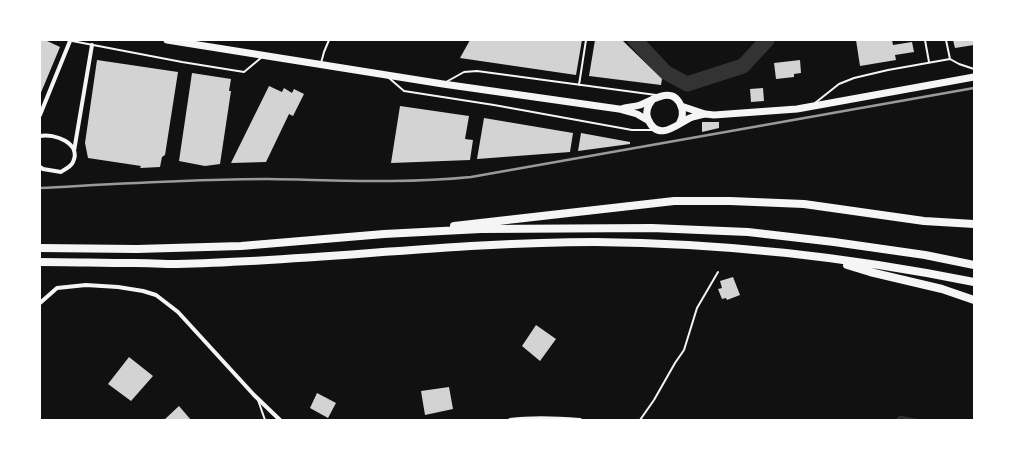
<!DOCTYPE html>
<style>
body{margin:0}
#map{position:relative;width:1014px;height:460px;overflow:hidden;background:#111;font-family:Manrope,sans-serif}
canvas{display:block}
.frame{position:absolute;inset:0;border:41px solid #fff;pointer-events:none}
</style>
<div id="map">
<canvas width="1014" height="460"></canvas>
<div class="frame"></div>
</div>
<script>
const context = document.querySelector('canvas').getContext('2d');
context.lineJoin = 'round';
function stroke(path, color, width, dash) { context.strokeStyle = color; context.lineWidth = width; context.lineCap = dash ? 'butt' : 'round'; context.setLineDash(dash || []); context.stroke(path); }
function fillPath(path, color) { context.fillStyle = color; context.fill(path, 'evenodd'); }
stroke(new Path2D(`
 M897,420L900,417L916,420`), '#333', 2.5);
stroke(new Path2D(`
 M635,40L665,72L687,84L743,66L767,40`), '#333', 15);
fillPath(new Path2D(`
 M40,40H45L60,47L40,95Z
 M470,40H582L576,75L460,58Z
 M595,40H622L662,79L661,85L589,76Z
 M856,40H892L893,45L912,42L914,52L895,55L896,60L860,66Z
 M953,40H974V45L955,48Z
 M97,60L178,72L165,155L162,157L160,167L140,168L141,166L88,158L85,143Z
 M800,60L801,73L794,74V77L776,79L774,63Z
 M192,73L231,79L229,91H231L220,164L205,166L179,161Z
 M269,86L282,92L284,88L292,93L294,89L304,94L293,116L289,114L266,162L231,163Z
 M763,88L764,101L751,102L750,89Z
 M400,106L469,116L465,139L473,140L470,160L391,163Z
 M484,118L573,133L570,152L477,159Z
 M702,122H719V128L702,132Z
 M581,133L630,142V144L578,151Z
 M733,277L740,295L727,300L726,298L722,299L718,289L722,288L720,281Z
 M536,325L556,339L540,361L522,346Z
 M129,357L153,376L131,401L108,384Z
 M449,387L453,409L425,415L421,391Z
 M317,393L336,403L328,418L310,408Z
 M179,406L191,420H164Z`), '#d3d3d3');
stroke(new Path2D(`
 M67,40L182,62L244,72L262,57
 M925,40L929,62
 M946,40L950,59
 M321,63L324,52L329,40
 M389,78L404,91L494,105L632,130H654
 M446,82L464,72L477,71L656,95
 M579,85L586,40
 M815,103L839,84L854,78L888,70L950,59L959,64L974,69
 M258,400L265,420
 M640,420L654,400L675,363L684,350L697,308L718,272`), '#f5f5f5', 2);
stroke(new Path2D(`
 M40,115L70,41
 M40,136C54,133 82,143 73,162C71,167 65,169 61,172L43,169L40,167
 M74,151L92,45
 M40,303L57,288L86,285L118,287L143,291L156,295L178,312L254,395L280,420
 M510,420C533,417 556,418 580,420`), '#f5f5f5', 4);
stroke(new Path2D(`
 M167,40L443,84L619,109L637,114L649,121
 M653,99C648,105 645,112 648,119C658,143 677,124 690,118C695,116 700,115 705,114
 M681,106L705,114L714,115L797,109L974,77
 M621,109C627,107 634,107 640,105C653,100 673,85 681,106C684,113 682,119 679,124`), '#f5f5f5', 7);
stroke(new Path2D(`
 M454,226L674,201H730L804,204L924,221L974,224
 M40,248L137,249L241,246L384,234L481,229L652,228L748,232L834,242L925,255L974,265
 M40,262C71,262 103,263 134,263C148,263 162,264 177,264C316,261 455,242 595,242C722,243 850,257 974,282
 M847,265L870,272L942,289L974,300`), '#f5f5f5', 8);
stroke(new Path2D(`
 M40,188C116,184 192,179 268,179C336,180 402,184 471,177L974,88`), '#9a9a9a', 2.5);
</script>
